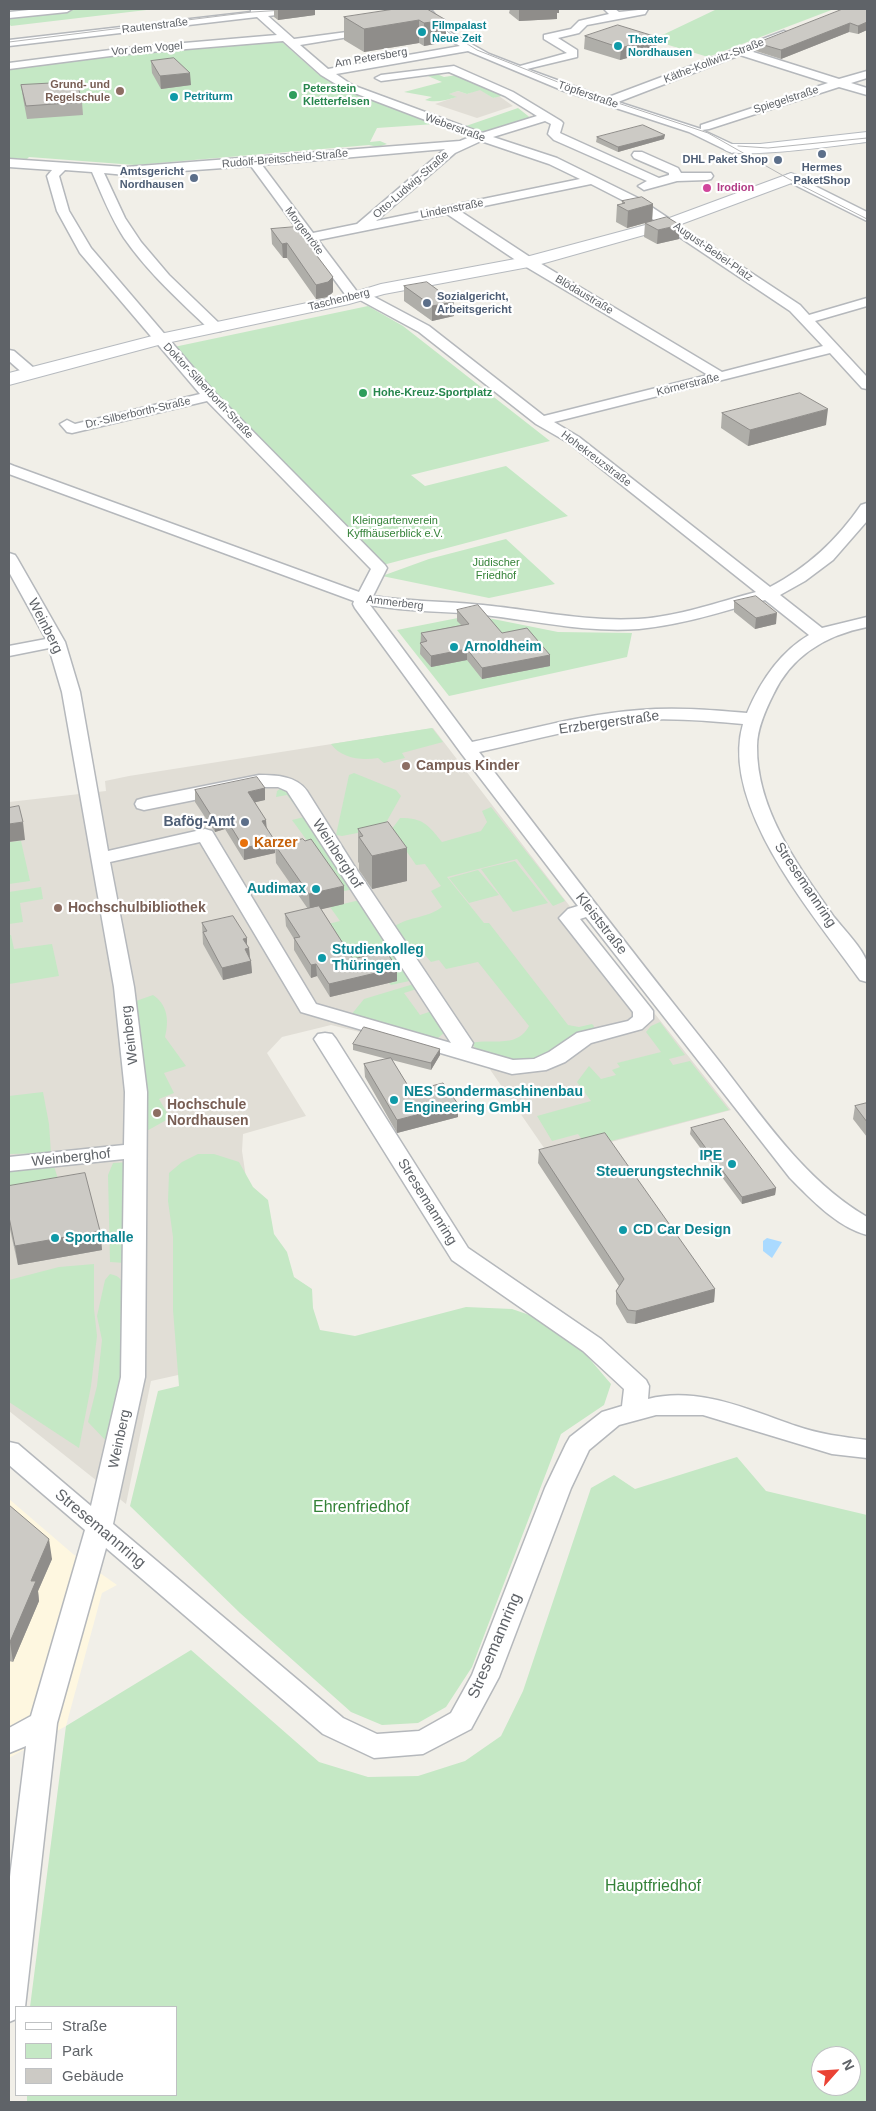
<!DOCTYPE html>
<meta charset="utf-8">
<style>
body{margin:0}
#map{position:relative;width:876px;height:2111px;overflow:hidden;background:#f1efe8;font-family:Helvetica,sans-serif}
canvas{display:block}
.frame{position:absolute;inset:0;border:10px solid #5f6368;pointer-events:none}
.legend{position:absolute;left:15px;top:2006px;width:162px;height:90px;box-sizing:border-box;background:#fff;border:1px solid #bfc1c3;margin:0;padding:6px 9px;list-style:none;font-size:15px;color:#5f6368}
.legend li{display:flex;align-items:center;gap:10px;height:25px}
.legend b{width:25px;border:1px solid #bfc1c3}
.north{position:absolute;left:811px;top:2046px;width:50px;height:50px;box-sizing:border-box;background:#fff;border:1px solid #bfc1c3;border-radius:50%;rotate:64deg;font-size:14px;font-weight:700;line-height:20px;text-align:center;color:#5f6368}
.north::after{content:'';display:block;margin:auto;width:18px;height:22px;background:#ea4335;clip-path:polygon(50% 0,100% 100%,50% 72%,0 100%)}
</style>
<div id="map">
<canvas width="876" height="2111"></canvas>
<div class="frame"></div>
<ul class="legend">
<li><b style="height:6px;background:#fff"></b>Straße</li>
<li><b style="height:14px;background:#c5e8c5"></b>Park</li>
<li><b style="height:14px;background:#cccac5"></b>Gebäude</li>
</ul>
<div class="north">N</div>
</div>
<script>
const context = document.querySelector('canvas').getContext('2d');
context.lineJoin = 'round';
function fillPath(path, color) { context.fillStyle = color; context.fill(path, 'evenodd'); }
function stroke(path, color, width, dash) { context.strokeStyle = color; context.lineWidth = width; context.lineCap = dash ? 'butt' : 'round'; context.setLineDash(dash || []); context.stroke(path); }
function drawText(font, color, halo, rows, align = 'center') {
  context.font = font + ' Helvetica,sans-serif'; context.lineWidth = 4.5; context.setLineDash([]); context.textBaseline = 'middle'; context.strokeStyle = halo; context.fillStyle = color; for (const [text, x, y, turn = 0] of rows) {
    context.save(); context.translate(x, y); context.rotate((+turn || 0) * Math.PI / 180); context.textAlign = isNaN(turn) ? turn : align; if (halo) context.strokeText(text, 0, 0); context.fillText(text, 0, 0); context.restore();
  }
}
fillPath(new Path2D(`
 M9,1499L73,1554L117,1585L102,1593L66,1726L9,1758Z`), '#fef7e0');
fillPath(new Path2D(`
 M480,89L493,98L499,96L513,106L477,118L435,104L456,97L448,94L458,91L467,94Z
 M433,728L575,913L731,1110L551,1158L489,1068L442,1052L331,1025L282,1037L267,1053L306,1116L243,1134L242,1151L258,1257L278,1353L151,1381L126,1504L9,1411V802L106,791L105,781L129,776Z`), '#e1ded6');
fillPath(new Path2D(`
 M70,9H155L11,26L9,24V18Z
 M717,9H834L708,57L652,40Z
 M281,41L318,74L343,89L435,124L377,128L370,142L380,141L387,144L378,147L369,145L135,165L29,157L27,159L9,158V69L78,59Z
 M432,72L444,77L457,75L506,95L493,98L480,90L467,94L458,91L449,94L457,97C447,100 435,103 425,100L432,97L404,92L442,82L423,74Z
 M518,108L532,119L488,133L466,126Z
 M368,306L403,326L550,441L411,475L425,486L506,466L568,516L383,565L214,394L174,347Z
 M506,539L555,584L489,598L382,576L429,559Z
 M473,615L558,632L632,633L627,657L449,696L397,630Z
 M432,728L443,742L402,753L405,758L384,763L378,758C361,761 341,758 331,744Z
 M354,773L396,790L401,796L383,828L342,836L336,835L349,775Z
 M284,786L354,889L344,891L292,820L304,817L287,795L276,797L277,791Z
 M491,807L565,901L553,906L517,859L447,877L484,923H489L568,1025L579,1027L592,1024L594,1026L593,1030C558,1049 535,1068 493,1056C483,1053 477,1051 471,1043C491,1038 517,1049 529,1026L478,962L446,969L439,960L431,962L421,950L407,953L391,929C406,916 427,919 442,907L431,891L441,886L425,864L416,865L398,839L389,833L400,818C424,818 428,825 442,842L481,831L487,822L482,811Z
 M21,841L30,881L9,884V842Z
 M515,861L548,903L513,912L481,869Z
 M478,870L499,895L469,903L449,878Z
 M41,887L43,899L20,903L23,922L9,924V892Z
 M360,900L414,980L391,985L389,983L397,981L354,972L324,925L340,921L330,907Z
 M9,935H11L14,949L52,944L59,976L9,984Z
 M417,983L420,988L404,993L420,1015L435,1010L445,1032L438,1038L425,1037L351,1015L364,999Z
 M153,995C168,1005 169,1021 165,1037L186,1066L164,1073L174,1093L159,1099L170,1118L143,1133L132,1010L136,1001Z
 M660,1022L685,1055L669,1059L673,1065L690,1061L729,1110L588,1147L578,1134L552,1141L537,1116L591,1101L577,1082L589,1066L601,1079L616,1075L612,1070L620,1067L617,1063L661,1052L646,1032L651,1026Z
 M43,1092L49,1124L51,1153L9,1154V1096Z
 M198,1154H214L239,1162L253,1187L268,1200L274,1234L287,1252L294,1277L312,1289L313,1308L320,1330L355,1336L466,1307L512,1309L547,1321L583,1348L588,1357L611,1384L604,1405L561,1434L472,1667L446,1707L418,1723L382,1725L351,1712L240,1613L130,1506L158,1391L179,1386L173,1310V1237L168,1201L169,1173L182,1162Z
 M131,1162L125,1263L110,1262L108,1175L113,1163Z
 M54,1166L58,1179L9,1206V1171Z
 M94,1264V1309L97,1336L91,1386L79,1448L9,1402V1280L59,1267Z
 M110,1274C121,1276 122,1281 125,1290L121,1378L110,1445L88,1422L97,1386L102,1340L97,1316L105,1280Z
 M737,1457L766,1491L867,1515V2102H27V2095H176V2007H30L66,1726L191,1650L319,1762L368,1777L418,1776L465,1761L501,1736L523,1691L591,1488L614,1475L635,1489ZM821,2056H851V2086H821Z`), '#c5e8c5');
fillPath(new Path2D(`
 M767,1238L782,1242L772,1258L763,1251V1241Z`), '#aadaff');
const street = new Path2D(`
 M39,9H72L67,12L9,18V12Z
 M251,9H306L301,12L268,16L294,39L377,28L378,30L373,33L300,45L328,69L460,46L442,36L423,13L428,10L432,11L450,32L489,54L520,66L567,53L544,39V35L571,29L579,21L609,14L604,9H615L619,12L648,9L645,14L587,25L579,33L558,38L577,50V57L527,69L606,98L784,31L789,34L788,36L750,51L839,79L867,71V78L851,83L867,88V95L839,87L709,129L702,130L736,146L738,149L732,153L689,132L564,91L468,51L336,74L352,85L482,133L537,116L505,96L449,72L381,81L375,78L381,75L454,66L513,92L561,121L563,123L560,133L562,134L659,178L669,175V173L634,158L632,155L634,152H642L678,168L681,173H711L713,176L711,179L707,180L677,181L644,190L638,186L647,181L554,140L548,134L551,124L545,121L493,137L557,158L638,198L800,305L809,315L867,298V306L815,321L867,377V389L862,388L830,353L554,422L579,437L770,587C808,567 837,540 861,505L867,503V521L833,560L805,581L780,595L822,628L867,617V627C826,635 791,656 773,695C765,711 757,729 757,746C756,810 799,867 834,917C842,927 865,951 867,963C868,969 867,976 867,982L860,980C815,916 719,807 743,724C709,721 675,718 640,720C586,725 533,740 479,752C557,854 635,956 715,1056C760,1113 803,1180 867,1217V1235C837,1227 811,1199 790,1178L586,917L580,919L650,1007L653,1011V1019L642,1029L591,1043L565,1062L546,1070L512,1074L301,1012L200,842L110,862L134,987L147,1092L145,1377L113,1524L343,1718L377,1734L419,1731L451,1713L472,1675L545,1488L566,1444L570,1437L602,1412L622,1406L624,1389L583,1351L452,1260L314,1039L318,1034L325,1033L332,1034L336,1039L468,1248L601,1339L646,1380L649,1386L648,1399C698,1386 750,1410 796,1426C819,1434 843,1437 867,1440V1458L832,1454L703,1415H656L619,1425L589,1450L571,1488L499,1677L471,1729L423,1754L374,1758L323,1734L106,1548L57,1723L25,2007H16V2019L9,2022V1885L26,1746L9,1753V1728L31,1716L85,1530L9,1465V1442L18,1444L91,1506L121,1377L124,1159L9,1171V1157L124,1145L125,1092L114,987L62,692L49,648L9,656V646L46,639L9,572V553L15,555L17,558L65,642L80,692L108,851L205,829L212,831L316,1004L451,1043L287,791L278,787H259L144,810L137,808L135,804L137,800L144,798L259,775C276,775 297,776 307,791L353,864L473,1043L471,1048L513,1060L534,1059L549,1052L577,1033L628,1021L633,1017V1012L559,918L568,909L578,906L461,753L355,608L353,604L354,601L9,474V464L14,466L359,592L371,569L207,401L72,433L67,432L60,424L67,420L75,424L200,394L80,253L57,211L47,176L52,170L9,167V159L126,167L460,141L470,137L344,89L321,75L283,41L126,54L9,69V63L126,48L277,35L257,17L9,46V40L251,12ZM740,55L828,83L701,125V129L618,102ZM481,141L549,164L580,179L376,221L455,153ZM445,149L357,224L313,233L262,165ZM251,166L350,301L360,300L419,332L536,424L569,443L756,592C718,602 677,617 638,619C585,622 535,610 483,605C446,601 410,602 373,596L387,568L385,565L215,393L91,248L69,211L59,176L65,170L92,172C102,195 111,218 124,238C148,273 181,302 211,331H221L223,328L221,325L169,275L141,242L125,218L104,173L126,175ZM591,184L630,204L790,311L823,346L722,372L533,259L460,211ZM447,214L523,265L708,375L544,416L429,326L367,293H358L318,240ZM765,600L809,635C780,652 760,682 747,713C712,710 676,707 640,710C583,714 528,730 472,742L370,605C408,612 446,611 484,615C536,621 587,633 639,629C682,625 724,611 765,600Z
 M791,174L867,212V221L787,181L785,178L787,175Z
 M9,350L14,351L35,369L37,372L35,375H25L9,361Z`);
const secondary = new Path2D(`
 M867,132V142C847,144 733,161 724,149L732,144H760Z
 M791,173L797,175L799,178L797,181L676,226L534,266L384,294L349,304L162,344L9,385V373L160,334L345,295L381,284L526,257L664,220Z`);
stroke(street, '#b5b8bc', 3);
stroke(secondary, '#b6babf', 2);
fillPath(street, '#fff');
fillPath(secondary, '#fff');
stroke(new Path2D(`
 M431,9L448,32L477,50L573,88L708,133L789,179L867,219
 M9,42L252,12L301,9
 M738,146L768,148L867,138`), '#b6b7b8', 1);
fillPath(new Path2D(`
 M274,9H315V15L278,20L274,17Z
 M510,9H559V13H557V19L519,21L509,13Z
 M867,9V30L858,34L849,32L781,59L756,51L757,43Z
 M344,17L446,20V42L424,46L419,43L364,52L344,40Z
 M585,36L657,37L656,50L620,60L584,49Z
 M151,61L191,85L161,89L152,73Z
 M21,85L82,102L83,115L27,119L23,98Z
 M597,137L664,139L618,152L596,142Z
 M622,201L653,204L652,221L679,239L657,244L644,237L645,223L627,228L616,222L617,205L622,204Z
 M271,229L333,277V292L328,297L316,299L287,258H283L272,244Z
 M404,286L454,302V316L432,321L404,301Z
 M722,413L826,425L748,446L721,428Z
 M734,601L776,624L755,629L734,612Z
 M457,610L502,633L550,666L482,679L467,660L431,667L420,654L421,633L461,625L457,621Z
 M195,790L265,800L255,802L267,828L275,853L244,860L225,829L215,832L195,802Z
 M358,829L407,848V881L372,889L359,870V863L358,862Z
 M305,841L344,904L321,909L353,959L397,981L330,997L317,976L311,978L294,950V939L286,926L285,914L308,909L276,863L275,845Z
 M202,923L249,948L252,973L223,980L203,944Z
 M353,1044L440,1055L431,1070L392,1060L410,1089V1091L458,1117L397,1133L365,1077L364,1064L387,1059L353,1050Z
 M867,1103V1137L853,1119L855,1106Z
 M691,1128L776,1188L775,1195L742,1204L690,1134Z
 M539,1150L715,1289L714,1302L635,1324L627,1323L616,1304V1291L619,1286L538,1163Z
 M9,1186L100,1231L102,1250L18,1265L9,1225Z
 M9,1505L52,1559L38,1591L39,1601L13,1662L9,1661Z`), '#afaea9');
fillPath(new Path2D(`
 M278,9H315V15L278,20Z
 M519,9H559V13H557V19L519,21Z
 M419,20V43L364,52V29Z
 M446,20V42L424,46V23Z
 M867,22V30L858,34V26Z
 M850,23L849,32L781,59V50Z
 M657,37L656,50L620,60L621,48Z
 M190,73L191,85L161,89L160,76Z
 M665,135L664,139L618,152V147Z
 M653,204L652,221L627,228L628,211Z
 M680,225L679,239L657,244L658,230Z
 M287,243V258H283L282,244Z
 M333,277V292L328,297L316,299V285Z
 M454,302V316L432,321V306Z
 M828,409L826,425L748,446L750,430Z
 M777,613L776,624L755,629L756,618Z
 M467,649V660L431,667V656Z
 M550,655V666L482,679V668Z
 M265,788V800L248,804V792Z
 M225,817V829L215,832L214,820Z
 M266,820L267,832L262,821Z
 M23,822L25,840L9,842V824Z
 M275,841V853L244,860V848Z
 M407,848V881L372,889V856Z
 M344,886V904L310,912L309,894Z
 M247,938V949L249,948L250,961L245,962L243,939Z
 M251,961L252,973L223,980L222,968Z
 M316,964L317,976L311,978V965Z
 M397,968V981L330,997L329,984Z
 M440,1049V1055L431,1070V1063Z
 M458,1104V1117L397,1133V1120Z
 M776,1188L775,1195L742,1204V1197Z
 M100,1231L102,1250L18,1265L15,1246Z
 M715,1289L714,1302L635,1324L636,1311Z
 M49,1539L52,1559L38,1591L39,1601L13,1662L10,1642L31,1581Z`), '#8f8d8a');
const building = new Path2D(`
 M395,9H427L446,20L424,23L419,20L364,29L344,17Z
 M843,9H867V22L858,26L850,23L781,50L757,43Z
 M618,25L657,37L621,48L585,36Z
 M174,58L190,73L160,76L151,61Z
 M77,82L82,102L26,106L21,85Z
 M643,125L665,135L618,147L597,137Z
 M642,197L653,204L628,211L617,205L625,203L622,201Z
 M667,217L680,225L658,230L645,223Z
 M295,227L333,277L328,282L316,285L287,243L282,244L271,229Z
 M427,282L454,302L432,306L404,286Z
 M800,393L828,409L750,430L722,413Z
 M756,596L777,613L756,618L734,601Z
 M478,605L502,633L527,628L550,655L482,668L467,649L431,656L420,643L427,641L421,633L469,624L457,610Z
 M257,777L265,788L248,792L266,820L262,821L275,841L244,848L225,817L214,820L195,790Z
 M19,806L23,822L9,824V808Z
 M388,822L407,848L372,856L359,837L363,836L358,829Z
 M303,839L305,841L311,839L344,886L309,894L275,845Z
 M319,906L353,959L386,951L397,968L329,984L316,964L311,965L294,938L300,937L285,914Z
 M233,916L247,938L243,939L249,948L245,949L251,961L222,968L203,932L207,931L202,923Z
 M364,1027L440,1049L431,1063L353,1044Z
 M391,1058L410,1089L408,1092L443,1083L458,1104L397,1120L364,1064Z
 M867,1103V1122L855,1106Z
 M724,1119L776,1188L742,1197L691,1128Z
 M605,1133L715,1289L636,1311L628,1310L616,1291L624,1279L539,1150Z
 M85,1173L100,1231L15,1246L9,1217V1186Z
 M9,1505L49,1539L31,1581H36L10,1642H9Z`);
fillPath(building, '#cccac5');
stroke(building, '#8f8d8a', 1);
for (const [x, y, r, color] of [
 [422,32,5,"#0f9aa8"],
 [618,46,5,"#0f9aa8"],
 [120,91,5,"#8d6e63"],
 [293,95,5,"#2e9e5b"],
 [174,97,5,"#0f9aa8"],
 [822,154,5,"#5c6f8a"],
 [778,160,5,"#5c6f8a"],
 [194,178,5,"#5c6f8a"],
 [707,188,5,"#d1479c"],
 [427,303,5,"#5c6f8a"],
 [363,393,5,"#2e9e5b"],
 [454,647,5,"#0f9aa8"],
 [406,766,5,"#8d6e63"],
 [245,822,5,"#5c6f8a"],
 [244,843,5,"#e8710a"],
 [316,889,5,"#0f9aa8"],
 [58,908,5,"#8d6e63"],
 [322,958,5,"#0f9aa8"],
 [394,1100,5,"#0f9aa8"],
 [157,1113,5,"#8d6e63"],
 [732,1164,5,"#0f9aa8"],
 [623,1230,5,"#0f9aa8"],
 [55,1238,5,"#0f9aa8"]
]) { const dot = new Path2D(); dot.arc(x, y, r, 0, 2 * Math.PI); context.fillStyle = color; context.fill(dot); stroke(dot, '#fff', 2); }
drawText('11px', '#5f6368', '#fff', [
 ["Rautenstraße",155,26,-7],
 ["Vor dem Vogel",147,49,-5],
 ["Am Petersberg",371,58,-10],
 ["Käthe-Kollwitz-Straße",714,61,-21],
 ["Töpferstraße",588,95,19],
 ["Spiegelstraße",786,100,-18],
 ["Weberstraße",455,128,20],
 ["Rudolf-Breitscheid-Straße",285,159,-5],
 ["Otto-Ludwig-Straße",411,185,-41],
 ["Lindenstraße",452,209,-11],
 ["Morgenröte",304,231,53],
 ["August-Bebel-Platz",713,252,35],
 ["Blödaustraße",584,295,31],
 ["Taschenberg",339,300,-14],
 ["Körnerstraße",688,385,-14],
 ["Doktor-Silberborth-Straße",208,391,47],
 ["Dr.-Silberborth-Straße",138,413,-13],
 ["Hohekreuzstraße",596,459,37],
 ["Ammerberg",395,603,7]
]);
drawText('bold 11px', '#0d838f', '#fff', [
 ["Filmpalast",432,26],
 ["Neue Zeit",432,39],
 ["Theater",628,40],
 ["Nordhausen",628,53],
 ["Petriturm",184,97]
], 'left');
drawText('bold 11px', '#785e54', '#fff', [
 ["Grund- und",110,85],
 ["Regelschule",110,98]
], 'right');
drawText('bold 11px', '#27864d', '#fff', [
 ["Peterstein",303,89],
 ["Kletterfelsen",303,102],
 ["Hohe-Kreuz-Sportplatz",373,393]
], 'left');
drawText('bold 11px', '#4e5e75', '#fff', [
 ["DHL Paket Shop",768,160],
 ["Hermes",822,168,"center"],
 ["PaketShop",822,181,"center"],
 ["Amtsgericht",184,172],
 ["Nordhausen",184,185],
 ["Sozialgericht,",437,297,"left"],
 ["Arbeitsgericht",437,310,"left"]
], 'right');
drawText('bold 11px', '#b23c85', '#fff', [
 ["Irodion",717,188]
], 'left');
drawText('11px', '#348238', '#fff', [
 ["Kleingartenverein",395,521],
 ["Kyffhäuserblick e.V.",395,534],
 ["Jüdischer",496,563],
 ["Friedhof",496,576]
]);
drawText('14px', '#5f6368', '#fff', [
 ["Weinberg",45,626,63],
 ["Erzbergerstraße",609,723,-8],
 ["Weinberghof",337,854,57],
 ["Stresemannring",805,885,56],
 ["Kleiststraße",601,924,52],
 ["Weinberg",130,1035,-97],
 ["Weinberghof",71,1158,-6],
 ["Stresemannring",427,1202,58],
 ["Weinberg",120,1439,-78]
]);
drawText('bold 14px', '#0d838f', '#fff', [
 ["Arnoldheim",464,647],
 ["Audimax",306,889,"right"],
 ["Studienkolleg",332,950],
 ["Thüringen",332,966],
 ["NES Sondermaschinenbau",404,1092],
 ["Engineering GmbH",404,1108],
 ["IPE",722,1156,"right"],
 ["Steuerungstechnik",722,1172,"right"],
 ["CD Car Design",633,1230],
 ["Sporthalle",65,1238]
], 'left');
drawText('bold 14px', '#785e54', '#fff', [
 ["Campus Kinder",416,766],
 ["Hochschulbibliothek",68,908],
 ["Hochschule",167,1105],
 ["Nordhausen",167,1121]
], 'left');
drawText('bold 14px', '#4e5e75', '#fff', [
 ["Bafög-Amt",235,822]
], 'right');
drawText('bold 14px', '#c56008', '#fff', [
 ["Karzer",254,843]
], 'left');
drawText('16px', '#348238', '#fff', [
 ["Ehrenfriedhof",361,1508],
 ["Hauptfriedhof",653,1887]
]);
drawText('16px', '#5f6368', '#fff', [
 ["Stresemannring",100,1529,40],
 ["Stresemannring",495,1646,-67]
]);
</script>
